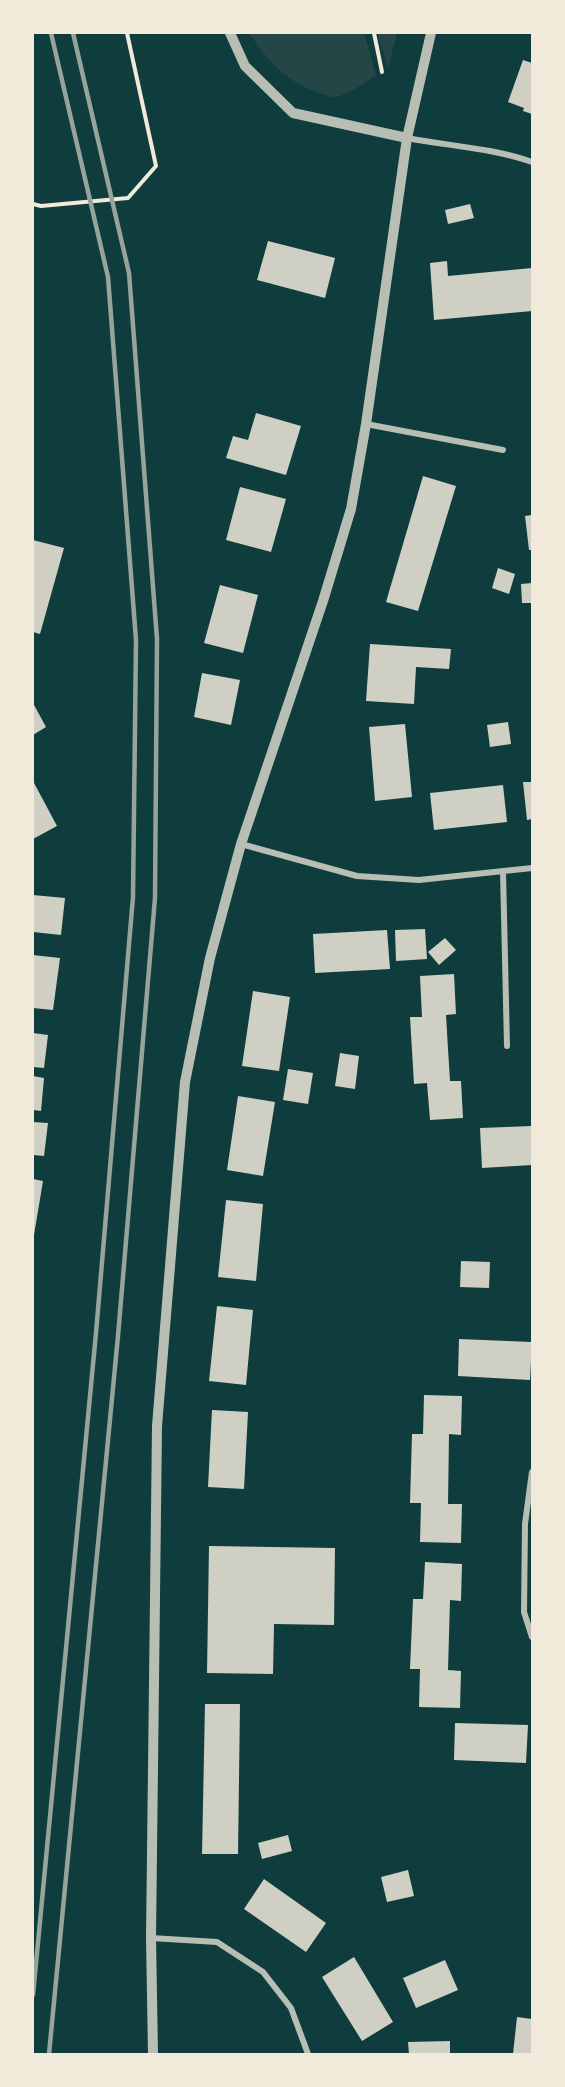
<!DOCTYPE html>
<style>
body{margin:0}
#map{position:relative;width:565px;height:2087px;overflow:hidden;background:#0f3d3e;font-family:Arial,sans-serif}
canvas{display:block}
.frame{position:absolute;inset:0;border:34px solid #f1e9da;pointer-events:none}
</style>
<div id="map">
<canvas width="565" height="2087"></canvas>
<div class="frame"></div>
</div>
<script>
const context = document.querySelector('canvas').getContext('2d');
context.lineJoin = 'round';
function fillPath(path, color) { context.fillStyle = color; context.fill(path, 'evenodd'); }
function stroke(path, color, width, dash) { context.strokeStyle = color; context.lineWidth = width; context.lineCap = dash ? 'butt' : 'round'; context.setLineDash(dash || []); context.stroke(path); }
fillPath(new Path2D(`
 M249,33H364L376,75C363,83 350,95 335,97C329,97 323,94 317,92C286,81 267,60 249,33Z
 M377,33H397L388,68Z`), '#244646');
fillPath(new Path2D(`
 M523,60L532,63V114L523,111L524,108L508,102Z
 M470,204L474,218L448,224L445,210Z
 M268,241L335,258L325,298L257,280Z
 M447,261L448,276L532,268V311L434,320L430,263Z
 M256,413L301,426L286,475L226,458L233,436L248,440Z
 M423,476L456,486L418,611L386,602Z
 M240,487L286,499L271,552L226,540Z
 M532,515V550H529L525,516Z
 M33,540L64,548L40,634L33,632Z
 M498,568L515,574L509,594L492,588Z
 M532,583V603H522L521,584Z
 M220,585L258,595L243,653L204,643Z
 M370,644L451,649L449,669L416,667L414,704L366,701Z
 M202,673L240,680L231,725L194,717Z
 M33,703L46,727L33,735Z
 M508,722L511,744L490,747L487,725Z
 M405,724L412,797L375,801L369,727Z
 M33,781L57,826L33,839Z
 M523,782H532V819L527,820Z
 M503,785L507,822L434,830L430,793Z
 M33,895L65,898L61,935L33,932Z
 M425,929L427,959L396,961L395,930Z
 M387,930L390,969L315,973L313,934Z
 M445,938L456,950L439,965L428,952Z
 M33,955L60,958L53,1010L33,1008Z
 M454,974L456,1014L446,1015L448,1049L450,1081H461L463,1118L430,1120L427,1083L414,1084L410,1017H422L420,976Z
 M253,991L290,997L279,1071L242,1066Z
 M33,1033L48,1035L44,1068L33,1067Z
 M340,1053L359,1056L355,1089L335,1086Z
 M288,1069L313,1073L308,1104L283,1100Z
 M33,1076L44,1078L41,1111L33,1110Z
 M238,1096L275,1102L263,1176L227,1170Z
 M33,1122L48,1123L44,1156L33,1155Z
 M532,1126V1165L482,1168L480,1128Z
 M33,1179L43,1181L34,1235H33Z
 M226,1200L263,1204L256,1281L218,1277Z
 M461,1261L490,1262L489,1288L460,1287Z
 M217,1306L253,1310L246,1385L209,1381Z
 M459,1339L532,1342L530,1380L458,1376Z
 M424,1395L462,1396L461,1435L449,1434L448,1504H462L461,1543L420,1542L421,1503H410L412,1434H423Z
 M212,1410L248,1412L244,1489L208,1487Z
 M209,1546L335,1548L334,1625L274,1624L273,1674L207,1673Z
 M425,1562L462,1564L461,1601L450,1600L448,1670L461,1671L460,1708L419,1707L420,1669H410L413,1599H423Z
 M205,1704H240L238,1854H202Z
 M455,1723L528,1725L526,1763L454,1760Z
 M288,1835L292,1851L262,1859L258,1843Z
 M408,1870L414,1896L387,1902L381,1877Z
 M264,1879L326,1923L306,1952L244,1909Z
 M354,1957L393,2022L362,2041L322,1977Z
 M445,1960L458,1990L416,2008L403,1978Z
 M517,2017L532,2019V2054H513Z
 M450,2041V2054H409L408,2042Z`), '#cfcfc3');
stroke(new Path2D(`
 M374,33L382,72
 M33,204L41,206L128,198L156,166L127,33`), '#f1e9da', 4);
stroke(new Path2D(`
 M407,138C449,146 492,148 532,162
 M366,424L503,450
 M241,844L357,876L419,880L532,868
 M503,871L507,1046
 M532,1472L525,1524L524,1612L532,1637
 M151,1938L217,1942L263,1972L291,2008L308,2054`), '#b8beb3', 6);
stroke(new Path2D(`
 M230,33L245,66L293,113L407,138
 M153,2054L151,1938L157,1426L185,1082L210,958L241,844L323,601L351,509L366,424L407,138L431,33`), '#b8beb3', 10);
stroke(new Path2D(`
 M33,1995L96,1333L133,897L136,640L108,277L51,33
 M49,2054L118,1336L155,898L157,639L129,273L73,33`), '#97a49c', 4.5);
</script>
